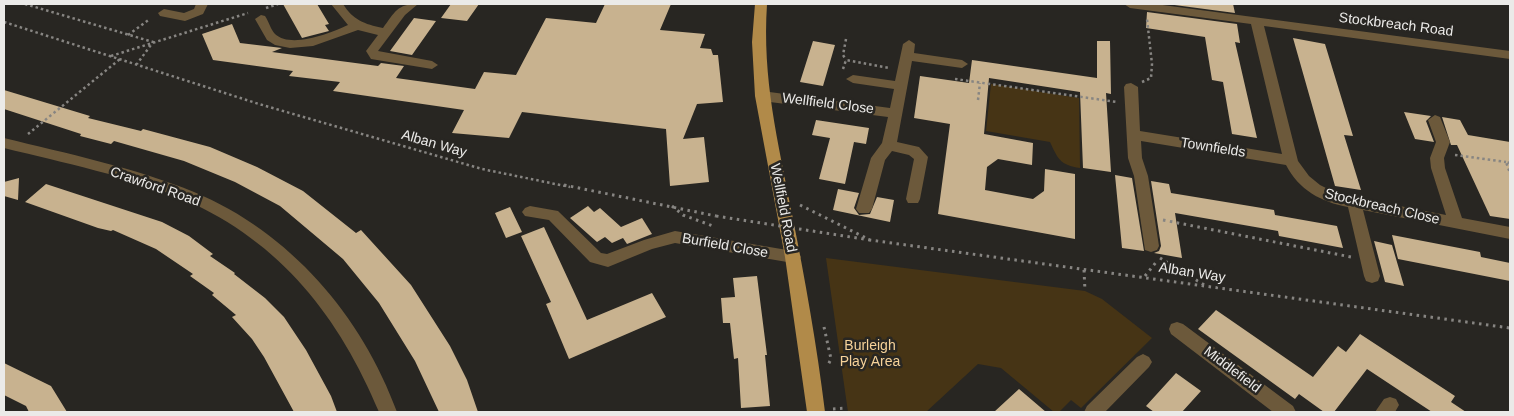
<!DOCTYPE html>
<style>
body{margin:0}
#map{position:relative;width:1514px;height:416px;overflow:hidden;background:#282622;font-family:Helvetica,sans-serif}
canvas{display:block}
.frame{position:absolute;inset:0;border:5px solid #ebeae8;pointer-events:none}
</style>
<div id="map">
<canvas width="1514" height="416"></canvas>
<div class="frame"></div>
</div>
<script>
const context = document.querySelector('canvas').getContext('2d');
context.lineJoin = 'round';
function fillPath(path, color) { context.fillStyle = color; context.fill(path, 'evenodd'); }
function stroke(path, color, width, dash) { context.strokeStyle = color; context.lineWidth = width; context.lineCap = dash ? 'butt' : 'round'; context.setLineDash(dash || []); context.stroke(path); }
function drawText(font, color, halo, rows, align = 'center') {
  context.font = font + ' Helvetica,sans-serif'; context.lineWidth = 5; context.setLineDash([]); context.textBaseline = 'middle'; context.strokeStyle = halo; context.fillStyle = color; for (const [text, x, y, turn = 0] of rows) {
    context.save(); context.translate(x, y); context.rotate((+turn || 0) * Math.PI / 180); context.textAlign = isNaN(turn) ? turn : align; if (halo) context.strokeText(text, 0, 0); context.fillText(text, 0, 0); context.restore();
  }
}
fillPath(new Path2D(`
 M991,84L1079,98L1080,168C1060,165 1058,159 1050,142L986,131Z
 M826,258L1085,291L1102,299L1152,338L1081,408L1071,400L1059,412H1054L1001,368L978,364L926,412H848Z`), '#463415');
fillPath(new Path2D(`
 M283,4H317L329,24L325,25L329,31L302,38Z
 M451,4H479L467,21L441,18Z
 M605,4H671L660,30L705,34L700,48L711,49L713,55H718L723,102L697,104L683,139L704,137L709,182L670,186L666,129L522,112L509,138L452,133L464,110L333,91L340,82L289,76L293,71L213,60L202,34L232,24L240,43L282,48L272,52L378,66L381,63L404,66L396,78L475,89L484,72L516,75L546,18L596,23Z
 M1167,4H1233L1235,13Z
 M1147,12L1237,24L1240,43L1235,42L1257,138L1232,134L1223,82L1212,80L1205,37L1146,28Z
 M414,18L436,21L412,55L390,51Z
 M1293,38L1325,44L1353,136L1344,135L1361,190L1335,186Z
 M813,41L835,45L823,86L800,82Z
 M1097,41H1110L1111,94L1106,93L1111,172L1083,168L1080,92L989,78L984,134L1033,143L1032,165L998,159L987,167L985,190L1033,199L1044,191L1045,169L1075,174V239L938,214L950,124L914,118L920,76L969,83L972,60L1097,78Z
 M4,90L90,116L88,118L141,131L143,129L210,147L257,167L303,191L356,233L361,230L411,285L450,346L467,380L478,412H439L415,361L379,303L343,259L280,206L235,182L184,161L114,141L111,144L80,136L81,134L4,109Z
 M1404,112L1431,116L1426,121L1434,142L1415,139Z
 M1442,117L1460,120L1468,135L1510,142V219L1490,216L1457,145H1451Z
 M816,120L869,128L866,144L854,142L845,184L819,179L830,138L812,135Z
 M1115,175L1132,178L1144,251L1122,248Z
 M19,178L18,200L4,196V182Z
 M1151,181L1169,184L1171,193L1274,210L1275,215L1337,226L1343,248L1279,236L1278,231L1175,213L1182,258L1154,253L1159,251L1161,246Z
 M46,184L162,222L189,236L213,254L210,256L235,273L234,274L265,298L284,317L306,350L331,396L337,412H294L264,357L252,339L232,317L236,315L212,295L214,293L190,276L193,274L156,249L113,230L111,231L98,228L25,202Z
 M838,189L859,193L854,208L859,215L870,214L877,197L894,200L890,222L833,210Z
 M588,206L594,212L600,208L621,227L642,218L652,234L627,244L623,238L612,243L605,237L597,242L570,218Z
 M510,207L522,232L506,238L495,213Z
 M544,227L587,320L652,293L666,317L569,359L546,304L551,302L521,236Z
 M1392,235L1480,252L1481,257L1510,263V281L1398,259Z
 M1374,241L1392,245L1404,286L1385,282Z
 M757,276L767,355H765L770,406L741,408L738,358L734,359L730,323H723L721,298L735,297L733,278Z
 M1216,310L1313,377L1338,346L1346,352L1360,334L1455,396L1451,402L1466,412H1432L1367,369L1334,412H1324L1299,394L1295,399L1198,329Z
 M4,363L51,386L67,412H29L26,406L4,395Z
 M1176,373L1201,391L1182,412H1154L1146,406Z
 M1019,389L1046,412H994Z`), '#c8b28f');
stroke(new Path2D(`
 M25,4L153,42L137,64
 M266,8L278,4
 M4,22L259,104L482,169L570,187
 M128,35L150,19
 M846,39L843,55L846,60
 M111,56L248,13
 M843,69L846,60L889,68
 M955,79L1117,102
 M1142,82L1151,78L1152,64L1147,19
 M978,100L980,83
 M28,134L120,59
 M1455,155L1506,162
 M1510,163L1506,162L1510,173`), '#878582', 2.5, [2.5, 3]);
stroke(new Path2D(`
 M564,185L716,216
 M800,205L870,240L1510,328
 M672,206L683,215L713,226
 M1163,220L1351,257
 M1160,258L1206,286
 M1084,270L1085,291
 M1145,276L1157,261
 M824,327L831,359L828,365
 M833,409L847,408`), '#878582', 3, [2.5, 4.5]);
fillPath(new Path2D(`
 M196,4H208L203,14L185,21L160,16L158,13L164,9L184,13L194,9Z
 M331,4H343C353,20 364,24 383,28C395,12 397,4 418,4L405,15L378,51L432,61L438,65L432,69L371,59L366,51L378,35L358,30L313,46L290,48L275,45L267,40L255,19L261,15L265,16C269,22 271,30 275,34C291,49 331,33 348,25Z
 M1124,4H1155L1510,51V59L1264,26L1298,161L1309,176L1320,185L1338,194L1446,215L1431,168L1430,158L1436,142L1428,120L1435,115L1440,117L1450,142L1444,158L1445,168L1462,218L1510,227V239L1363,210L1380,276L1378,281L1372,283L1366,281L1364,276L1348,207C1321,202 1299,190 1286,165L1141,141L1142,158L1148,176L1159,246L1157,250L1151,252L1145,250L1134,176L1128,158L1124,87L1126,84L1131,83L1138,87L1140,131L1282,154L1251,24L1130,8Z
 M909,40L915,44L914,53L962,60L968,64L962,68L912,61L897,142L919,147L928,157L920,199L918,203H908L906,199L914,159L909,155L892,151L885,160L872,209L869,213H859L856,209L871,158L882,143L888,117L762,101L755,96L762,91L890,108L894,89L853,83L846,79L853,75L895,81L903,44Z
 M4,138C65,153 136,168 194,192C290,232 362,316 397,412H379C340,318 281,242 185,200C132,177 61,162 4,148Z
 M530,206L558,211L601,253L607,254L644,240L675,231L793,251L799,253L801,257L799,261L793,263L675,243L652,249L608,267L590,262L549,220L525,216L522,212L525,208Z
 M1177,322L1183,324L1293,406L1296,412H1273L1171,334L1169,329L1171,324Z
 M1143,354L1149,357L1152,362L1149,367L1105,412H1084L1087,406L1137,357Z
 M1390,397L1396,399L1399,405L1395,412H1375L1384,399Z`), '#6c593b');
fillPath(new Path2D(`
 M755,4H767C762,79 778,141 792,214C805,279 817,346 825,412H807L785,257L755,96L752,42Z`), '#b18a49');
stroke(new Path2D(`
 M716,216L870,240`), '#878582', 3, [2.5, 4.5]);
drawText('14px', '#ebeae8', '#282622', [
 ["Stockbreach Road",1396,25,7],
 ["Wellfield Close",828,104,7],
 ["Alban Way",434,144,16],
 ["Townfields",1213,148,9],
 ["Crawford Road",155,187,19],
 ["Stockbreach Close",1382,207,13],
 ["Wellfield Road",783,208,79],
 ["Burfield Close",725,246,10],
 ["Alban Way",1192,273,9],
 ["Middlefield",1232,370,37]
]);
drawText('14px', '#f6d299', '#282622', [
 ["Burleigh",870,346],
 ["Play Area",870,362]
]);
</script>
